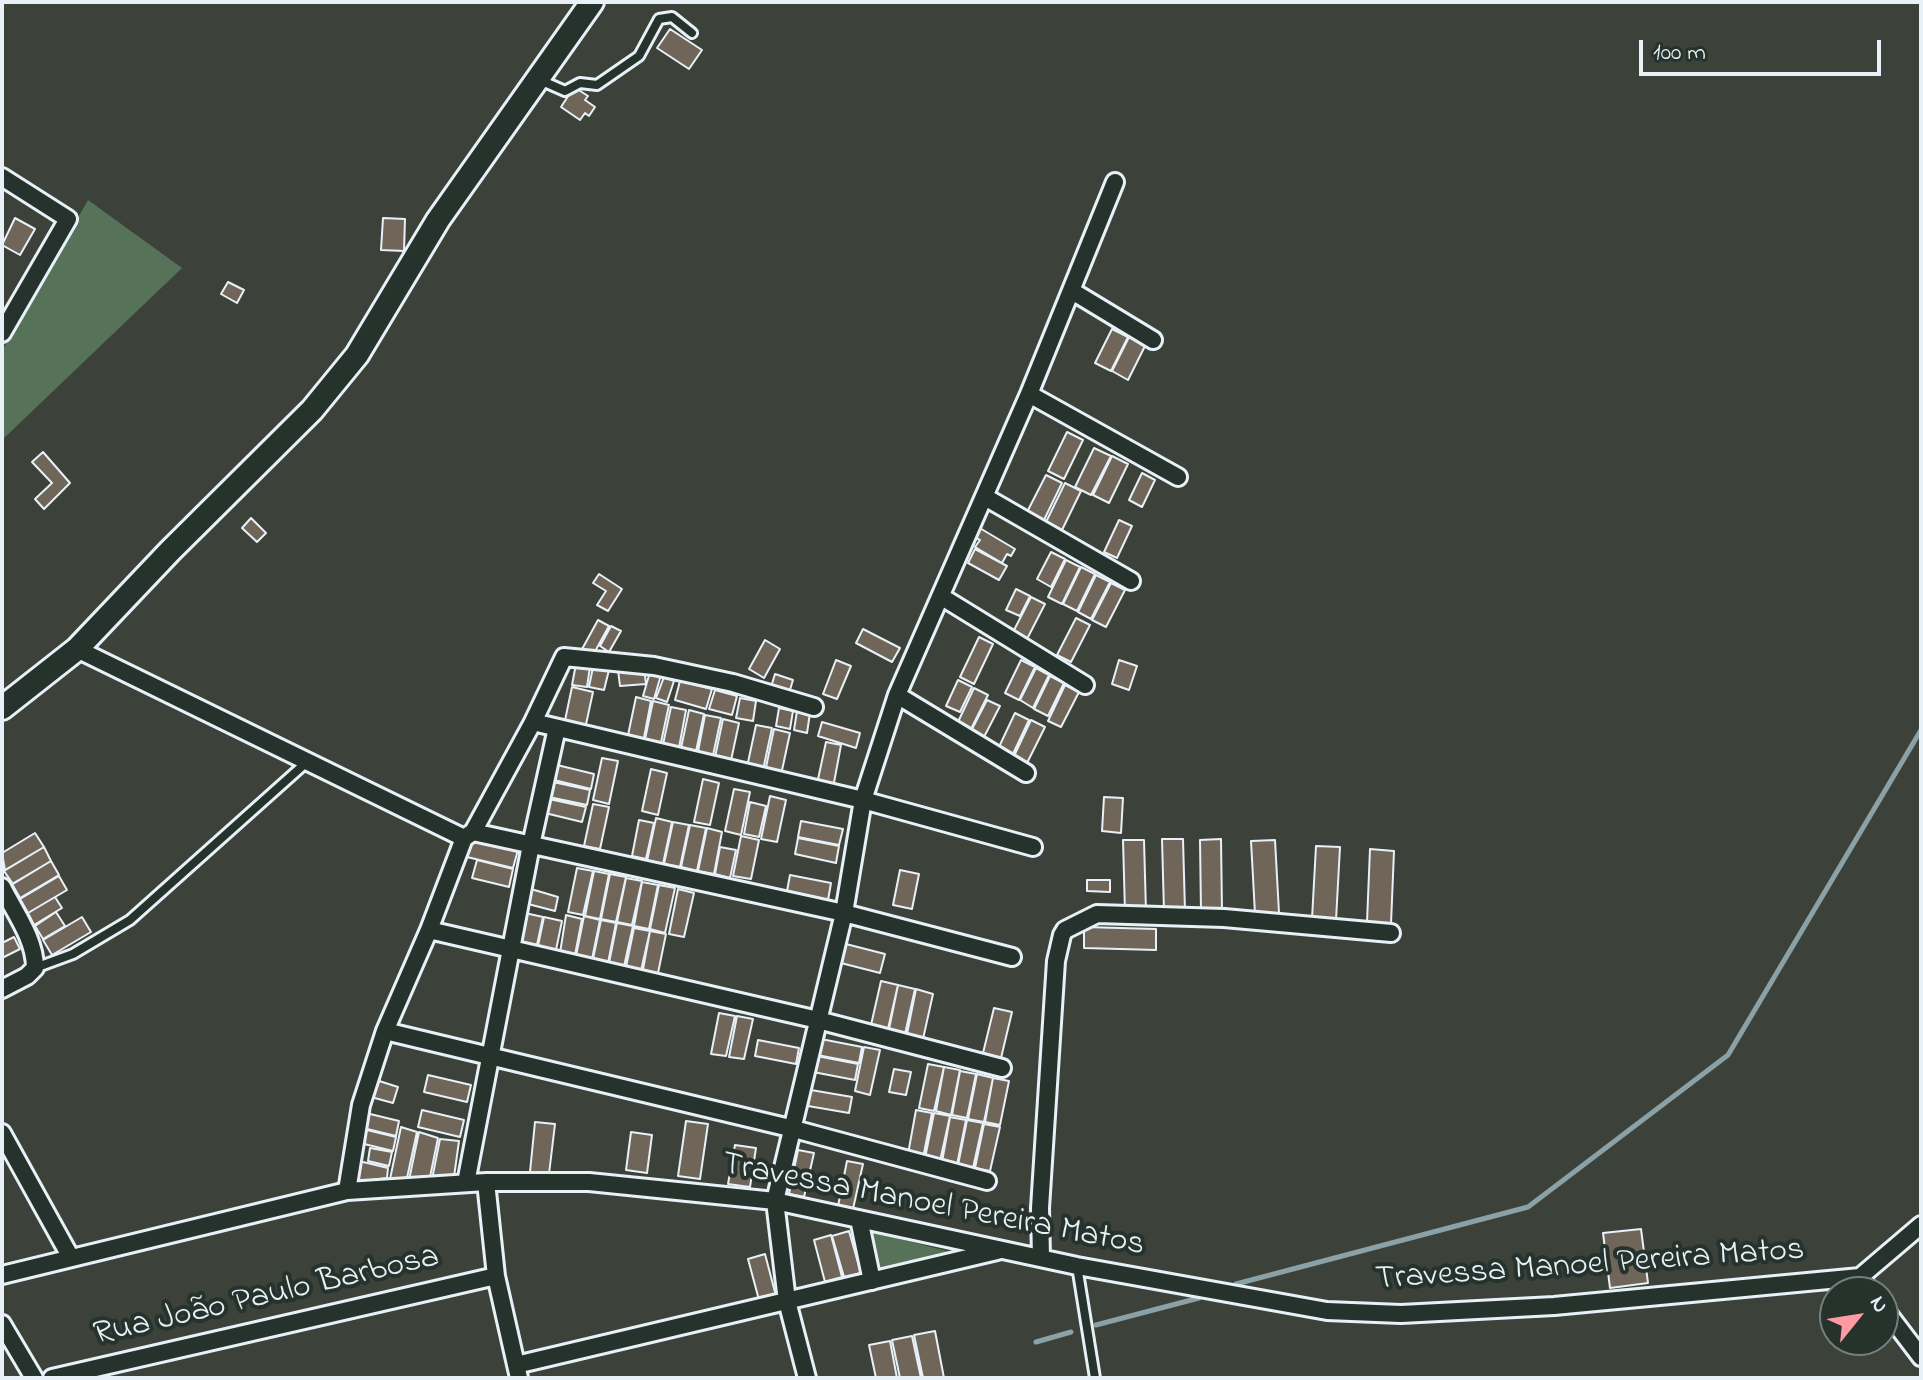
<!DOCTYPE html>
<meta charset="utf-8">
<style>
body{margin:0}
#map{position:relative;width:1923px;height:1380px;overflow:hidden;background:#3c423a;font-family:"Indie Flower",sans-serif}
canvas{display:block}
.frame{position:absolute;inset:0;border:4px solid #e8f1f8;pointer-events:none}
.north{position:absolute;left:1819px;top:1276px;width:80px;height:80px;box-sizing:border-box;background:#26332d;border:2px solid #747f7e;border-radius:50%;rotate:60deg;font-size:22px;font-weight:700;line-height:32px;text-align:center;color:#e8f1f8}
.north::after{content:'';display:block;margin:auto;width:28px;height:36px;background:#ff9aa2;clip-path:polygon(50% 0,100% 100%,50% 72%,0 100%)}
.scale{position:absolute;left:1639px;top:40px;width:242px;height:36px;box-sizing:border-box;border:4px solid #e8f1f8;border-top:0;padding-left:10px;font-size:24px;line-height:28px;white-space:nowrap;color:#e8f1f8;-webkit-text-stroke:6px #26332d;paint-order:stroke}
</style>
<div id="map">
<canvas width="1923" height="1380"></canvas>
<div class="frame"></div>
<div class="north">N</div>
<div class="scale">100 m</div>
</div>
<script>
const context = document.querySelector('canvas').getContext('2d');
context.lineJoin = 'round';
function fillPath(path, color) { context.fillStyle = color; context.fill(path, 'evenodd'); }
function stroke(path, color, width, dash) { context.strokeStyle = color; context.lineWidth = width; context.lineCap = dash ? 'butt' : 'round'; context.setLineDash(dash || []); context.stroke(path); }
function drawText(font, color, halo, rows, align = 'center') {
  context.font = font + ' "Indie Flower",sans-serif'; context.lineWidth = 8; context.setLineDash([]); context.textBaseline = 'middle'; context.strokeStyle = halo; context.fillStyle = color; for (const [text, x, y, turn = 0] of rows) {
    context.save(); context.translate(x, y); context.rotate((+turn || 0) * Math.PI / 180); context.textAlign = isNaN(turn) ? turn : align; if (halo) context.strokeText(text, 0, 0); context.fillText(text, 0, 0); context.restore();
  }
}
fillPath(new Path2D(`
 M88,200L182,268L2,440V351Z
 M872,1232L951,1252L880,1270Z`), '#56735a');
stroke(new Path2D(`
 M1236,1284L1528,1207L1728,1055L1921,730
 M1096,1325L1199,1298
 M1036,1342L1071,1332`), '#8aa2a7', 5);
const building = new Path2D(`
 M670,29L702,50L689,69L657,48Z
 M574,87L588,96L585,100L595,107L589,116L585,113L580,120L561,107Z
 M15,218L35,229L20,255L2,245Z
 M383,218L405,219L404,251L381,250Z
 M228,282L244,290L237,303L221,294Z
 M1112,329L1128,337L1111,371L1095,363Z
 M1129,337L1145,346L1128,380L1112,371Z
 M1067,432L1083,440L1064,479L1048,471Z
 M1094,448L1111,456L1091,495L1075,487Z
 M43,452L70,483L44,509L35,499L52,483L32,462Z
 M1112,456L1128,464L1109,503L1093,495Z
 M1142,473L1155,480L1142,507L1129,500Z
 M1046,475L1062,483L1043,522L1026,514Z
 M1065,483L1081,491L1062,530L1046,522Z
 M251,518L266,533L257,542L242,528Z
 M1119,520L1132,526L1117,558L1104,552Z
 M978,527L1015,549L1011,556L1007,554L1002,563L975,547L980,540L972,536Z
 M975,549L1007,566L999,580L968,563Z
 M1051,552L1065,559L1051,587L1037,579Z
 M1066,560L1080,567L1062,604L1048,597Z
 M1081,567L1095,574L1077,611L1063,604Z
 M599,574L622,589L608,611L597,605L606,591L593,583Z
 M1096,575L1110,582L1091,619L1078,612Z
 M1111,583L1125,590L1106,627L1092,620Z
 M1016,589L1030,596L1020,616L1006,610Z
 M1031,597L1045,604L1026,641L1012,634Z
 M1076,618L1090,625L1071,662L1057,655Z
 M598,620L609,626L592,657L581,651Z
 M611,626L621,631L609,652L600,646Z
 M863,629L900,648L892,662L856,643Z
 M979,637L993,644L974,684L960,677Z
 M765,640L780,649L764,678L749,669Z
 M836,660L851,666L837,699L823,694Z
 M1021,660L1035,667L1019,700L1005,693Z
 M1119,660L1137,666L1129,690L1112,684Z
 M576,664L590,667L587,687L572,685Z
 M593,667L609,670L604,690L589,687Z
 M644,667L646,684L620,686L618,670Z
 M1036,668L1049,675L1033,708L1020,700Z
 M650,672L661,675L654,699L643,696Z
 M775,674L793,680L789,693L771,687Z
 M1050,676L1064,683L1048,716L1034,709Z
 M664,677L674,681L667,702L656,698Z
 M958,680L972,687L960,712L946,706Z
 M680,681L712,689L706,709L675,700Z
 M1065,685L1079,692L1061,727L1048,721Z
 M572,687L593,692L585,729L564,725Z
 M974,688L988,695L970,731L957,724Z
 M715,690L737,696L732,715L709,709Z
 M636,697L651,701L643,743L627,740Z
 M740,698L756,701L753,721L736,718Z
 M987,700L1000,706L984,737L971,731Z
 M653,701L669,705L660,747L644,744Z
 M671,707L686,710L678,753L662,749Z
 M779,708L793,711L790,729L776,726Z
 M689,710L704,714L695,756L680,753Z
 M797,711L810,713L807,733L794,730Z
 M1015,713L1029,720L1012,756L998,749Z
 M705,715L721,718L712,760L697,757Z
 M723,719L739,723L730,765L714,762Z
 M1031,720L1045,727L1027,763L1014,756Z
 M822,722L860,733L856,748L818,736Z
 M756,725L772,728L763,770L747,767Z
 M774,729L790,733L781,775L765,772Z
 M826,742L841,745L833,788L817,784Z
 M602,758L618,761L609,804L593,800Z
 M557,765L594,774L591,789L554,780Z
 M651,769L667,773L658,815L642,811Z
 M703,779L719,783L710,825L694,822Z
 M553,782L590,790L587,805L549,797Z
 M734,789L750,792L741,835L725,831Z
 M770,796L786,800L777,842L761,839Z
 M1104,797L1123,798L1121,833L1102,831Z
 M549,799L586,807L582,822L545,813Z
 M750,802L766,806L759,837L744,834Z
 M593,804L609,807L600,849L584,846Z
 M656,818L672,822L663,864L647,861Z
 M639,820L654,823L646,859L632,856Z
 M801,821L843,829L839,845L798,837Z
 M673,822L689,825L680,867L664,864Z
 M690,825L706,828L697,871L681,867Z
 M707,828L722,832L714,874L698,871Z
 M35,833L44,847L5,870L2,853Z
 M741,836L759,840L751,879L733,876Z
 M798,838L839,846L836,863L795,854Z
 M472,839L518,850L513,868L467,857Z
 M1162,839H1183L1185,911L1164,912Z
 M1221,839L1222,911L1201,912L1200,840Z
 M1123,840H1144L1146,912H1125Z
 M1275,840L1279,913L1255,914L1251,841Z
 M1316,846L1340,847L1336,920L1312,919Z
 M44,847L51,861L13,884L4,871Z
 M720,847L736,850L730,878L715,874Z
 M1370,849L1394,851L1391,924L1367,922Z
 M477,860L513,869L509,887L472,878Z
 M51,861L59,875L20,898L12,884Z
 M577,868L593,871L583,915L568,912Z
 M900,870L919,874L912,909L893,905Z
 M594,871L609,874L600,919L585,916Z
 M610,874L626,877L616,922L601,919Z
 M790,875L831,883L828,900L787,891Z
 M59,876L67,890L28,913L20,899Z
 M626,878L642,881L632,925L617,922Z
 M1087,880H1110V892L1087,891Z
 M642,882L658,885L649,929L634,926Z
 M659,885L675,888L665,933L650,929Z
 M531,889L558,897L555,911L528,904Z
 M678,889L694,893L684,937L669,934Z
 M55,897L62,908L34,925L28,913Z
 M56,912L65,926L43,939L35,926Z
 M525,913L543,917L537,945L519,941Z
 M566,915L582,919L575,955L560,953Z
 M584,916L600,920L591,964L575,961Z
 M82,917L91,932L52,955L43,940Z
 M544,917L562,921L556,950L538,946Z
 M601,920L616,923L607,968L592,964Z
 M617,923L633,926L623,971L608,968Z
 M1084,927L1156,929V950L1084,948Z
 M634,928L650,931L640,975L625,972Z
 M650,931L666,934L657,978L642,975Z
 M14,937L20,949L2,958V943Z
 M842,943L885,954L880,973L837,962Z
 M881,981L898,985L888,1029L871,1025Z
 M898,985L915,989L905,1034L889,1029Z
 M916,989L933,994L923,1039L907,1034Z
 M994,1008L1012,1012L1001,1058L983,1053Z
 M719,1013L735,1016L726,1056L711,1054Z
 M737,1016L753,1019L744,1059L729,1057Z
 M821,1039L862,1047L859,1063L817,1055Z
 M758,1040L799,1048L796,1064L755,1056Z
 M864,1047L880,1050L870,1095L855,1091Z
 M817,1056L858,1064L855,1080L813,1072Z
 M928,1064L944,1067L934,1111L919,1108Z
 M944,1067L960,1070L951,1115L936,1111Z
 M894,1069L911,1072L906,1095L889,1092Z
 M960,1071L976,1074L967,1118L952,1115Z
 M977,1074L993,1078L984,1122L968,1119Z
 M428,1075L471,1085L467,1102L424,1092Z
 M993,1078L1009,1081L1000,1125L985,1122Z
 M376,1080L398,1087L393,1103L371,1097Z
 M811,1090L852,1097L849,1113L808,1106Z
 M422,1110L464,1120L460,1137L418,1127Z
 M916,1110L932,1113L923,1158L908,1154Z
 M366,1113L399,1121L396,1136L363,1128Z
 M934,1113L950,1116L940,1161L925,1158Z
 M950,1117L966,1120L957,1165L942,1162Z
 M967,1120L983,1123L973,1168L958,1165Z
 M686,1121L708,1124L700,1179L678,1176Z
 M535,1122L555,1124L549,1174L530,1172Z
 M984,1124L1000,1127L990,1171L975,1168Z
 M401,1127L417,1132L407,1178L390,1179Z
 M363,1129L396,1137L393,1151L360,1143Z
 M419,1132L438,1138L430,1177L409,1180Z
 M631,1132L652,1135L647,1173L626,1170Z
 M440,1139L459,1141L454,1177L432,1179Z
 M735,1145L756,1148L750,1187L728,1184Z
 M370,1148L392,1152L389,1166L368,1161Z
 M798,1150L814,1153L804,1197L789,1194Z
 M359,1161L388,1168L387,1178L356,1182Z
 M847,1161L863,1164L853,1209L838,1206Z
 M1641,1229L1648,1283L1610,1288L1603,1233Z
 M849,1231L861,1273L844,1277L832,1236Z
 M831,1235L842,1277L825,1282L814,1240Z
 M765,1254L776,1296L759,1300L748,1259Z
 M935,1331L944,1378H923L914,1335Z
 M912,1336L921,1378H900L892,1340Z
 M890,1341L897,1378H876L869,1345Z`);
fillPath(building, '#706559');
stroke(building, '#e8f1f8', 2);
const lane = new Path2D(`
 M540,80L565,91L580,83L597,85L639,56L659,19L672,17L692,33
 M35,968L73,954L130,920L308,761
 M1077,1266L1095,1378`);
const street = new Path2D(`
 M2,177L68,219L2,333
 M1072,291L1153,340
 M1029,394L1178,477
 M985,497L1131,581
 M942,597L1085,685
 M77,649L464,838
 M897,695L1026,773
 M533,722L863,800L1033,847
 M473,832L844,913L1012,957
 M2,887C15,913 35,939 35,968L27,976L2,989
 M429,930L818,1020L1002,1068
 M385,1031L794,1129L987,1181
 M2,1133L70,1256
 M486,1182L496,1276L519,1378
 M466,1183L531,845L557,728
 M347,1191L361,1105L385,1031L429,930L464,838L473,832L533,722L564,657L654,666L733,683L814,707
 M859,1219L872,1281
 M1041,1258L1040,1208L1056,961L1062,935L1065,930L1097,914L1224,918L1391,933
 M2,1275L347,1191L486,1182H589L775,1201L1077,1266L1327,1311L1401,1314L1554,1306L1860,1277
 M1860,1277L1921,1225
 M1860,1277L1871,1292
 M1883,1307L1921,1357
 M2,1324L34,1378
 M516,1365L997,1251
 M52,1378L496,1276
 M807,1378L787,1301L775,1201L844,913L863,800L897,695L1029,394L1115,182`);
const secondary = new Path2D(`
 M2,708L77,649L170,551L312,410L357,355L438,220L592,2`);
stroke(lane, '#e8f1f8', 14);
stroke(street, '#e8f1f8', 22);
stroke(secondary, '#e8f1f8', 28);
stroke(lane, '#26332d', 8);
stroke(street, '#26332d', 16);
stroke(secondary, '#26332d', 22);
drawText('34px', '#e8f1f8', '#26332d', [
 ["Travessa Manoel Pereira Matos",933,1207,11],
 ["Travessa Manoel Pereira Matos",1590,1267,-4],
 ["Rua João Paulo Barbosa",267,1298,-13]
]);
</script>
